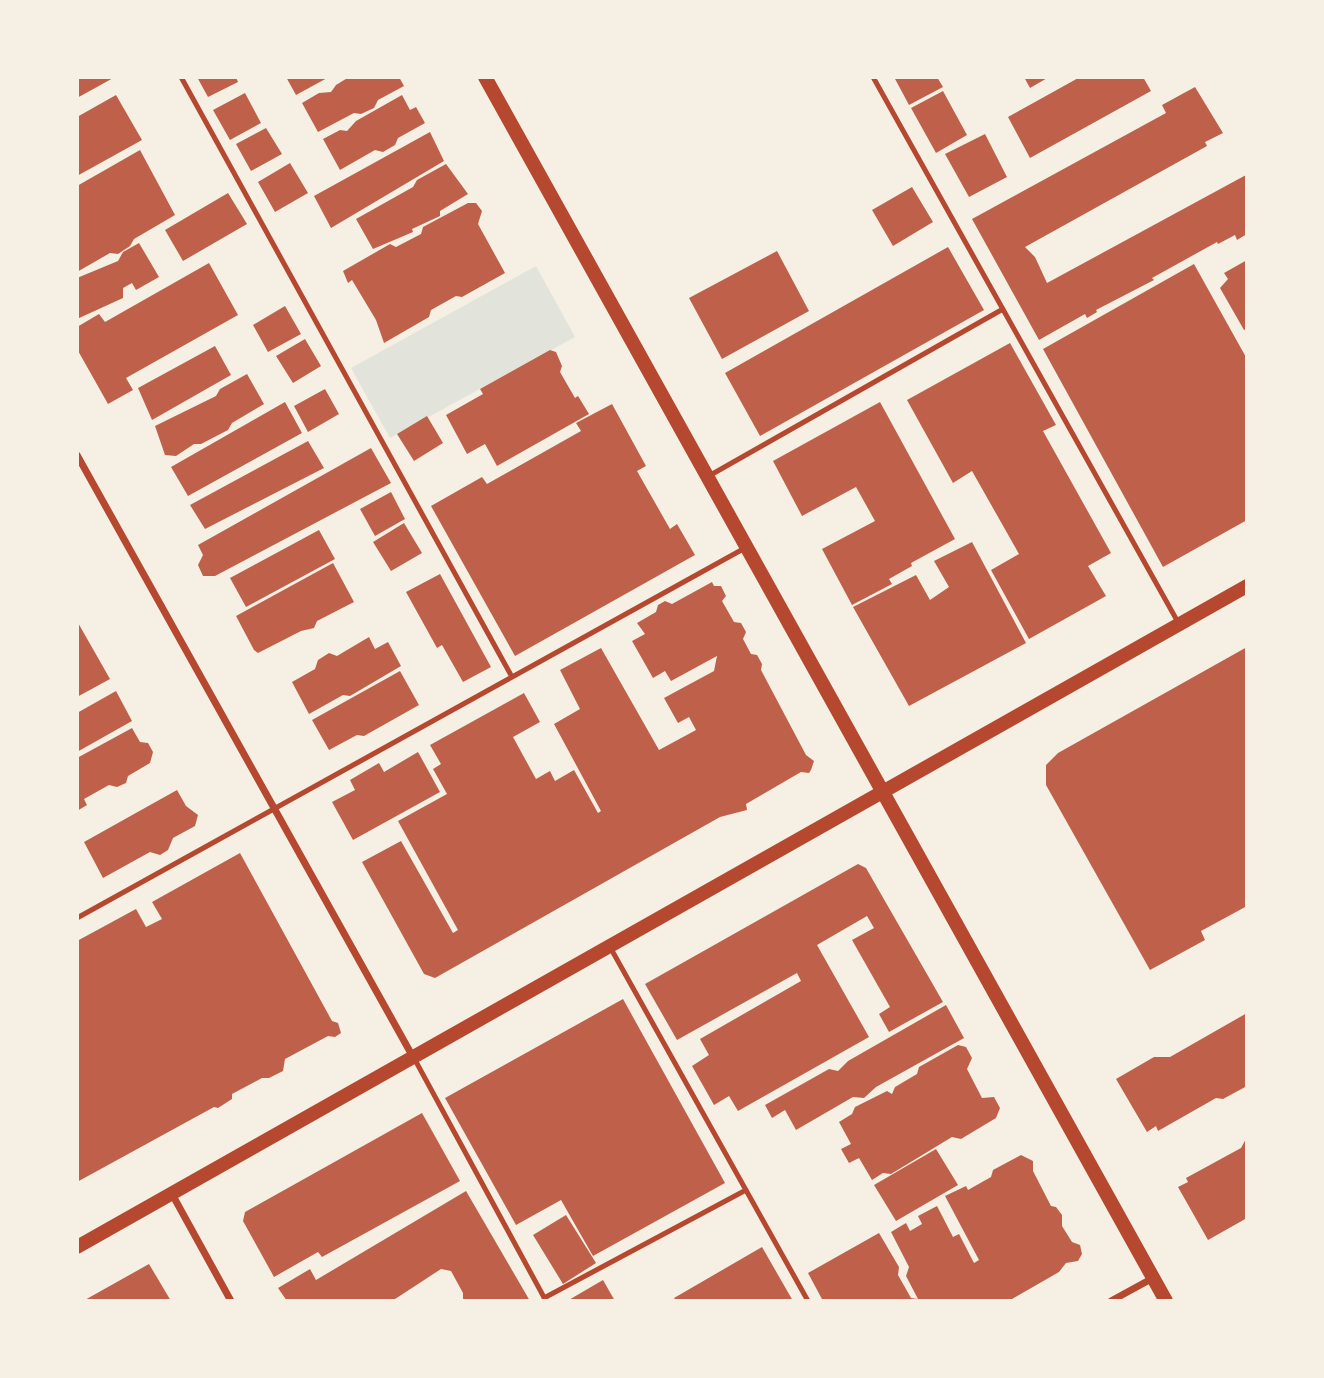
<!DOCTYPE html>
<style>
body{margin:0}
#map{position:relative;width:1324px;height:1378px;overflow:hidden;background:#f6efe4;font-family:"Noto Serif",serif}
canvas{display:block}
.frame{position:absolute;inset:0;border:79px solid #f6efe4;pointer-events:none}
</style>
<div id="map">
<canvas width="1324" height="1378"></canvas>
<div class="frame"></div>
</div>
<script>
const context = document.querySelector('canvas').getContext('2d');
context.lineJoin = 'round';
function fillPath(path, color) { context.fillStyle = color; context.fill(path, 'evenodd'); }
function stroke(path, color, width, dash) { context.strokeStyle = color; context.lineWidth = width; context.lineCap = dash ? 'butt' : 'round'; context.setLineDash(dash || []); context.stroke(path); }
fillPath(new Path2D(`
 M536,266L575,337L390,438L351,368Z`), '#e2e4dc');
fillPath(new Path2D(`
 M77,77H115L77,98Z
 M197,77H236L238,82L208,97Z
 M286,77H329L296,95Z
 M349,77H399L404,86L378,100L374,108L361,114L354,113L318,132L302,103L319,93L331,92L336,85Z
 M894,77H937L943,87L909,105Z
 M1024,77H1049L1030,88Z
 M1080,77H1143L1151,91L1030,158L1008,117Z
 M1195,87L1223,133L1205,142L1207,146L1025,247L1035,257L1047,283L1246,175L1247,234L1237,240L1235,235L1218,244L1217,242L1152,278L1154,280L1096,310L1097,312L1087,318L1085,314L1039,340L972,219L1166,113L1162,105Z
 M943,91L967,135L936,153L911,108Z
 M245,93L261,123L230,140L213,110Z
 M116,95L142,140L77,176V117Z
 M402,95L410,110L416,107L425,123L398,138L395,145L383,152L375,150L340,170L323,139L340,130L347,131L356,121Z
 M266,128L282,154L251,171L236,144Z
 M430,132L444,161L331,228L314,196Z
 M985,134L1007,177L969,197L945,154Z
 M140,150L175,215L134,239L130,246L118,254L110,253L77,272V186Z
 M290,163L308,193L275,212L258,182Z
 M446,164L468,194L440,211V216L412,229L413,232L373,249L356,219L413,187L417,180Z
 M912,187L933,222L893,246L872,210Z
 M228,193L247,224L183,261L165,230Z
 M468,203H476L482,211L478,224L505,273L462,297L456,296L431,310L429,317L384,343L376,320L352,280L348,283L343,271L390,244L396,247L421,234L423,227Z
 M139,243L159,277L136,290L132,283L123,288V298L77,319V278L118,261L123,252Z
 M948,247L984,310L760,436L725,373Z
 M777,251L809,311L722,359L689,298Z
 M1247,260V329L1244,330L1220,288L1228,279L1224,273Z
 M209,263L238,315L126,378L133,390L108,404L77,349V327L99,314L105,322Z
 M1194,264L1247,359V520L1163,567L1043,349Z
 M285,306L301,334L268,352L253,325Z
 M305,339L321,366L293,383L276,356Z
 M1010,343L1056,425L1043,431L1111,553L1088,566L1106,596L1029,639L991,570L1019,554L972,471L953,483L907,400Z
 M215,346L231,375L152,420L138,388Z
 M550,350L556,352L562,366L560,372L575,398L578,396L589,414L497,466L485,444L467,454L446,415L483,394L480,389Z
 M247,374L264,404L232,423L228,430L201,444H194L176,456L165,455L155,426L216,396L220,389Z
 M325,389L339,414L308,432L294,406Z
 M285,402L302,433L188,496L171,467Z
 M880,402L955,539L911,563L912,566L889,579L892,584L852,605L822,549L875,521L856,487L802,516L773,461Z
 M612,404L646,466L637,471L670,529L677,524L695,555L515,656L431,506L482,477L487,484L581,431L576,423Z
 M427,416L443,443L414,461L397,434Z
 M308,441L324,468L205,529L190,505Z
 M371,448L391,483L215,576H203L198,565L203,555L198,545Z
 M391,492L405,519L375,536L360,509Z
 M404,523L422,553L391,571L373,542Z
 M319,530L335,559L246,607L230,578Z
 M972,542L1026,643L909,706L853,607L916,575L930,600L949,587L934,561Z
 M333,563L354,602L317,621L314,628L301,631L258,653L254,650L236,616Z
 M440,574L491,667L463,682L442,645L437,648L406,592Z
 M712,582L714,586H721L726,596L722,601L734,622L741,623L746,632L743,639L751,654L757,655L762,664L761,670L806,755L814,761L811,770L809,773L801,772L746,804L747,810L720,817L435,978L424,974L362,862L401,841L453,933L458,930L398,821L447,794L433,769L441,764L430,745L524,693L540,722L513,737L536,779L550,771L555,781L574,770L598,813L601,811L554,724L580,709L560,670L601,648L659,750L696,730L689,717L678,723L664,698L714,671L717,656L671,681L665,671L653,678L632,641L645,634L637,623L656,612L658,605L665,601L672,604Z
 M77,621L110,679L77,697Z
 M369,637L375,649L388,642L401,666L350,696L343,695L309,714L292,682L315,669L318,660L329,653L337,656Z
 M1247,647V906L1201,931L1205,940L1150,970L1046,785V765L1058,753Z
 M400,671L419,705L364,736L357,735L329,750L312,720Z
 M116,691L132,721L77,752V713Z
 M132,728L140,742L148,743L153,752L150,763L128,776L126,783L117,787L109,785L84,799L87,805L77,811V758Z
 M418,752L440,792L353,840L332,802L355,790L350,780L379,763L384,772Z
 M177,790L186,806L198,815L195,826L173,838L168,850L160,855L150,852L103,878L84,842Z
 M240,853L332,1021L338,1023L341,1033L335,1037L328,1036L285,1059L283,1071L269,1078H262L232,1094V1099L218,1108L214,1107L77,1182V941L136,909L146,927L162,919L152,902Z
 M858,864L866,868L943,1002L889,1032L879,1014L890,1007L852,940L874,928L867,916L817,945L869,1037L738,1111L729,1096L714,1105L692,1066L709,1055L700,1039L801,981L797,973L677,1040L645,984Z
 M623,999L725,1183L593,1256L561,1200L516,1225L445,1098Z
 M946,1005L964,1038L876,1087L864,1098L853,1097L796,1130L785,1110L772,1118L765,1105L829,1069L838,1071L848,1061Z
 M1247,1013V1086L1223,1099L1216,1098L1158,1131L1156,1126L1147,1132L1116,1079L1154,1057H1170Z
 M958,1045L966,1047L972,1058L967,1069L982,1098L994,1097L1000,1108L996,1118L961,1139L952,1137L891,1174L883,1173L872,1180L859,1158L849,1163L841,1149L851,1144L839,1122L852,1114L855,1107L887,1091L892,1094L895,1087L917,1074L919,1067Z
 M422,1113L460,1181L322,1257L318,1252L274,1277L243,1221L245,1212Z
 M1247,1137V1218L1208,1240L1178,1187L1188,1182L1186,1178L1241,1148Z
 M936,1149L958,1185L896,1221L874,1185Z
 M1021,1155L1033,1161V1171L1051,1206L1056,1207L1062,1215V1226L1072,1242L1080,1245L1082,1254L1078,1261L1066,1263L1059,1272L1012,1299L823,1301L808,1273L879,1233L899,1267L898,1275L911,1298L918,1299L906,1276L909,1267L891,1232L906,1223L910,1231L922,1224L918,1216L937,1206L953,1237L959,1234L974,1263L979,1260L945,1196L966,1186L968,1190L991,1177L993,1170Z
 M466,1191L530,1301H463V1293L451,1271L441,1269L392,1301H287L278,1288L310,1269L316,1280Z
 M566,1215L596,1263L563,1284L533,1235Z
 M762,1247L793,1301H676L674,1298Z
 M149,1264L171,1301H83Z
 M603,1280L615,1301H567Z`), '#bf614a');
stroke(new Path2D(`
 M181,77L512,677
 M873,77L1179,624
 M707,477L1003,309
 M77,918L745,548
 M610,947L808,1301
 M414,1058L546,1301
 M544,1298L746,1190`), '#b5482f', 5);
stroke(new Path2D(`
 M77,455L413,1057
 M172,1194L231,1301
 M1111,1301L1153,1278`), '#b5482f', 7);
stroke(new Path2D(`
 M485,77L1166,1301
 M77,1247L1247,586`), '#b5482f', 14);
</script>
